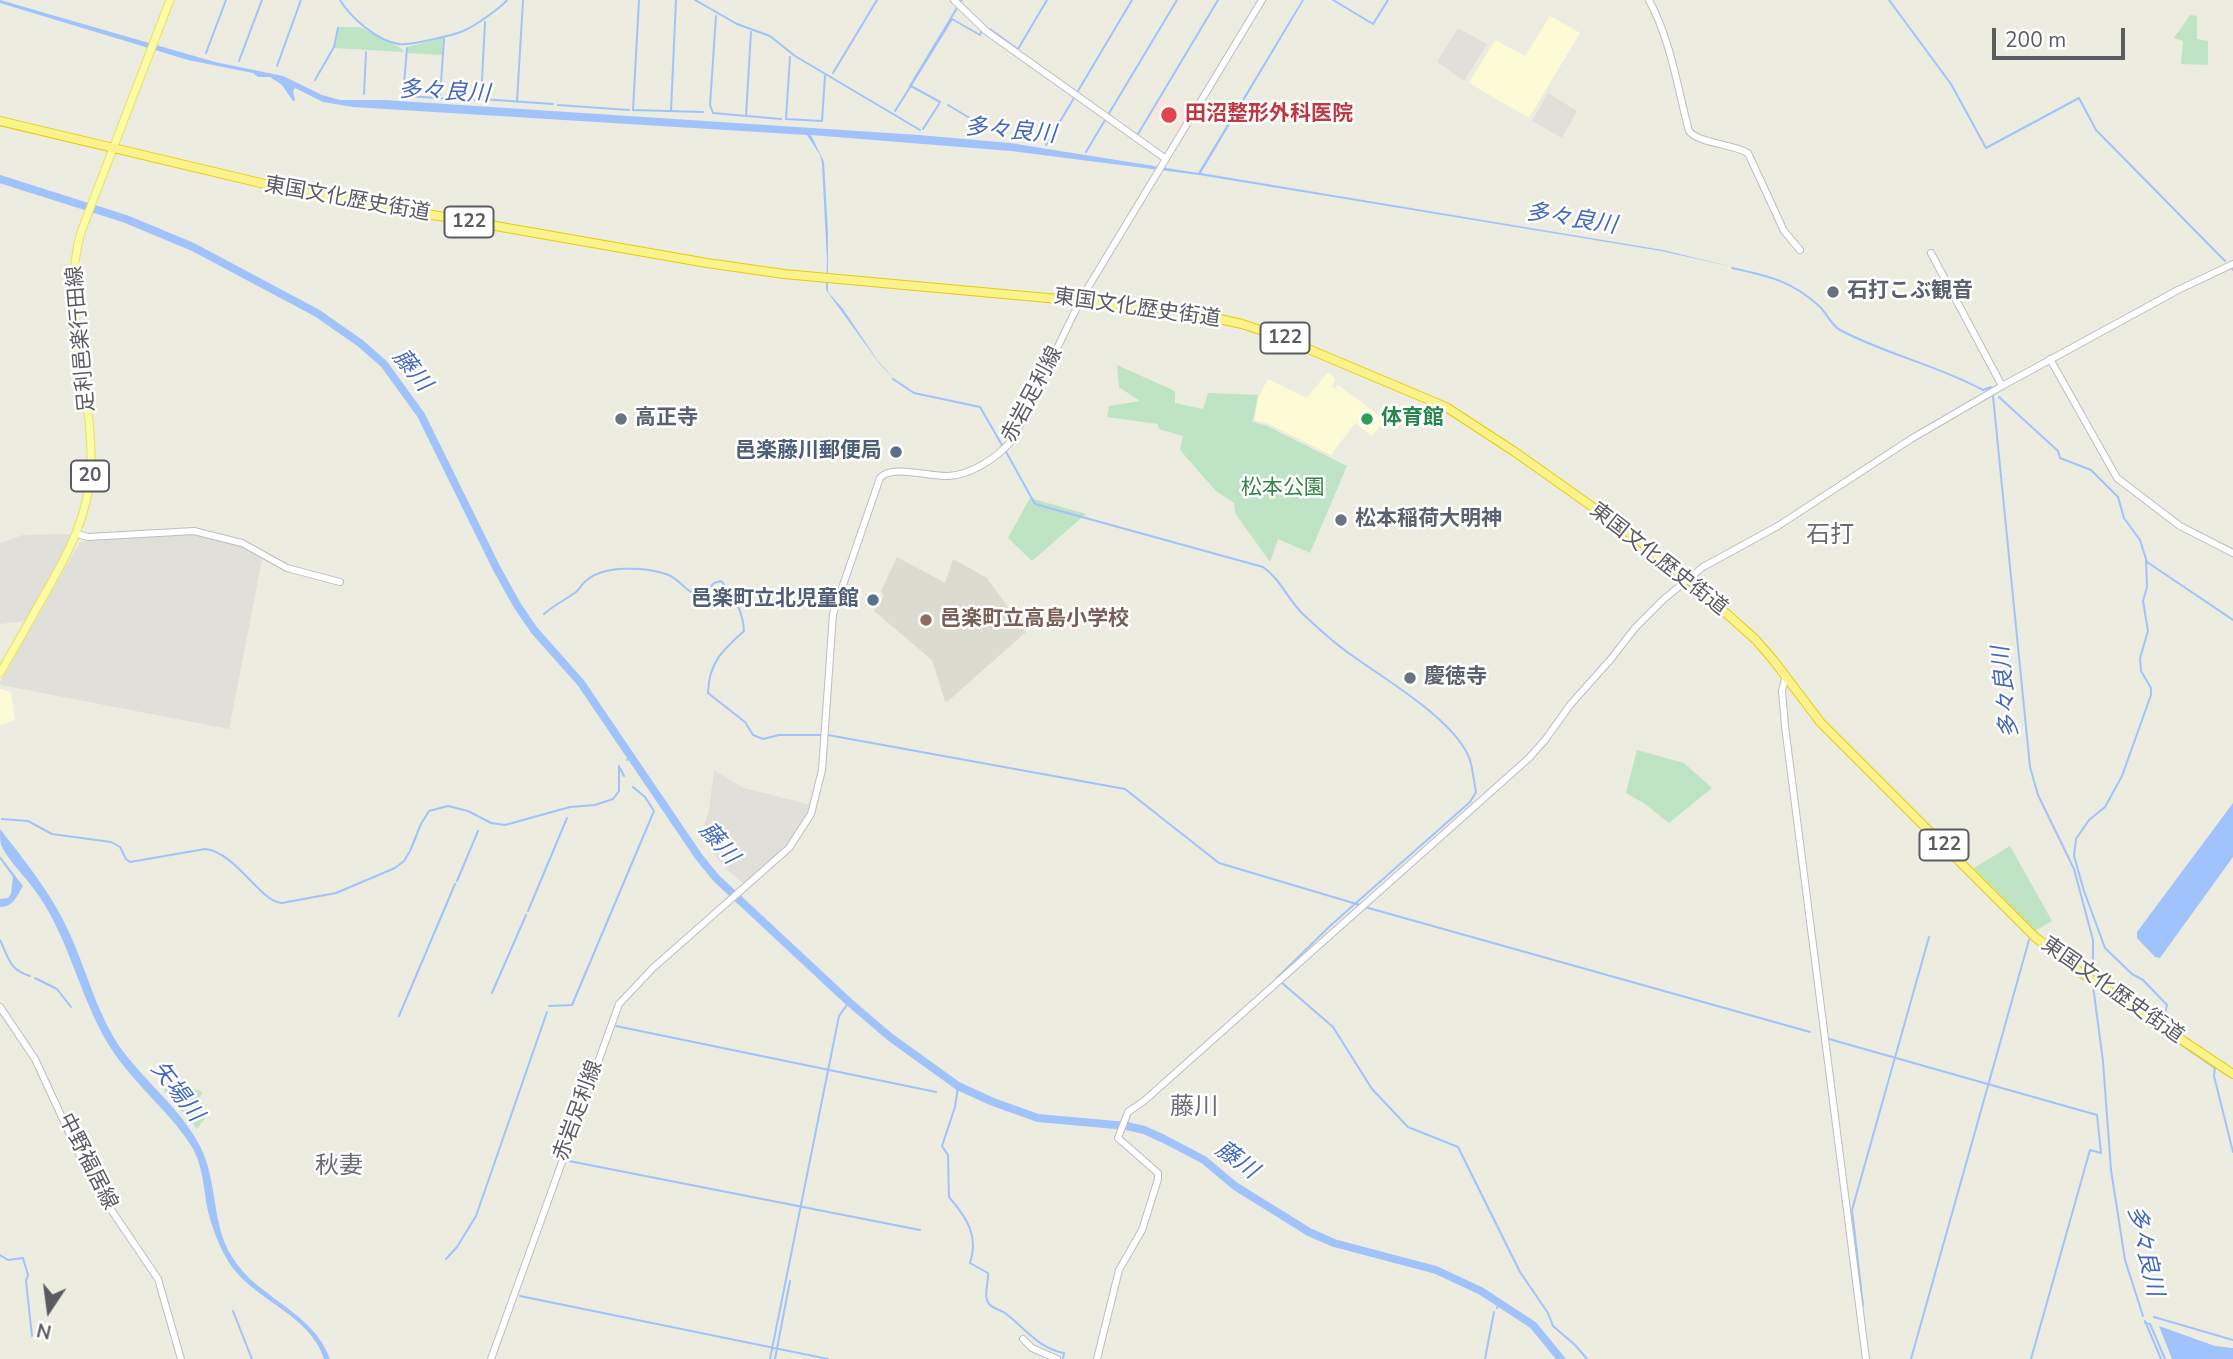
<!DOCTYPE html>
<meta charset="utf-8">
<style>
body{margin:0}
#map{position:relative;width:2233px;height:1359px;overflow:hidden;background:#ecece1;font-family:"Nunito Sans",sans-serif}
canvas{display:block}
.north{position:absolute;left:14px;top:1275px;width:70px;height:70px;-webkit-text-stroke:5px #fff;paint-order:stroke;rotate:193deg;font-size:19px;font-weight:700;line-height:28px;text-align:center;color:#5a5c62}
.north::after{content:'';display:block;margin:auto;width:24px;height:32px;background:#5a5c62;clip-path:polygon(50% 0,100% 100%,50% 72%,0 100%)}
.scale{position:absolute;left:1992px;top:28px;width:133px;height:32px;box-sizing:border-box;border:4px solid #5a5c62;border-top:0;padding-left:9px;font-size:21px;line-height:24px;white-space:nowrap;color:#5a5c62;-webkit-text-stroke:5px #fff;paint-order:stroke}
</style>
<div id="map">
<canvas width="2233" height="1359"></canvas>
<div class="north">N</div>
<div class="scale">200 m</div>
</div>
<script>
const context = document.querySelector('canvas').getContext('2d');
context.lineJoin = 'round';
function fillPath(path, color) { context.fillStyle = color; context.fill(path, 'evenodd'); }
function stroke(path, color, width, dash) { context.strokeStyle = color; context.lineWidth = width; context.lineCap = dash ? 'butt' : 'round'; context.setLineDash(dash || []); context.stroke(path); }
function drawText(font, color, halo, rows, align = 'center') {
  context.font = font + ' "Nunito Sans","Noto Sans JP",sans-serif'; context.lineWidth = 5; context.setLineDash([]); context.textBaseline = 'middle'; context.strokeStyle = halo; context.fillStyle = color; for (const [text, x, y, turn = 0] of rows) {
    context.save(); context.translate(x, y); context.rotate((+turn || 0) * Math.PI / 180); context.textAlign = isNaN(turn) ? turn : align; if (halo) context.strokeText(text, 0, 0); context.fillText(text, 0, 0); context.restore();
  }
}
fillPath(new Path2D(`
 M1550,16L1580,33L1529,118L1469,83L1495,40L1525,56Z
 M1328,372L1335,378L1332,387L1335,389L1338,385L1385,420L1372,436L1355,423L1331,455L1267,423L1255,420L1258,398L1268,379L1307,398Z
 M0,689L11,692L15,720L0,725Z`), '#fdfbd6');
fillPath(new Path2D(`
 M1458,28L1487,44L1464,81L1437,62Z
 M1548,93L1577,111L1562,138L1532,121Z
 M191,533L240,544L262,560L229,729L1,685L0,682L80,542Z
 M70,534L71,537L62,555L26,621L0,624V543L23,535Z
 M714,770L744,788L811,805L790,842L744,884L723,866L701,835L709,810Z`), '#e0dfd9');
fillPath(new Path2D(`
 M897,557L945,583L953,559L987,578L1026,632L947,702L945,701L932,660L874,611L884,596L881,591Z`), '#dcdbcf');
fillPath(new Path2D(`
 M1161,96L1189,113L1178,133L1150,116Z`), '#fae5dc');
fillPath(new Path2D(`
 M2190,15L2197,16V39L2208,41V65L2181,64L2183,41L2174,38Z
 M339,27H360L397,46L403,50V52L334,48Z
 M443,38L442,55L407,53V47Z
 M1117,365L1175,391V403L1203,409L1208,393L1258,395L1253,420L1251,421L1267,426L1347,466L1310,553L1278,539L1270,562L1235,513L1234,503L1216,491L1180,450L1183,436L1159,429L1158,424L1107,417L1109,406L1140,401L1119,387Z
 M1030,498L1086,514L1032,561L1008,538Z
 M1637,750L1684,763L1712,788L1669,823L1645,804L1626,793Z
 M2010,846L2052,921L2035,931L1974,868Z
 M170,1078L202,1092L199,1101L206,1106L202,1114L205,1118L197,1129L165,1092L164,1088Z`), '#bee4c5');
fillPath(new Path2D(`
 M0,0L215,62L283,76L322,95L340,100H384L919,135L1010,143L1198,173L1302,0H1304L1201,173L1663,250L1733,267L1661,251L1199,175L1011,151L811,135L824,162L828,233V292L843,309L878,361L900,385L879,363L826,290L827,260L822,164L820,155L807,135L353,107L323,102L295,88L293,91L295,100L293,101L282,85L270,77H258L253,73L188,60L0,3Z
 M2233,803V857L2160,958L2155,957L2137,938V932Z
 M0,829C25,861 51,893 68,930C85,966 94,1004 114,1038C138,1077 179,1105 200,1146C218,1181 211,1223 232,1257C258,1299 313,1311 330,1359H324C310,1315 258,1302 232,1267C222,1253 215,1235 210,1219C203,1194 205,1170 192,1147C170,1112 137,1087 114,1053C81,1004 72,945 39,896C28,879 9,862 1,845C0,840 0,834 0,829Z
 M0,856L23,886C17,896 13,907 0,907V899L8,898L11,894L13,877L0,859Z
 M2159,1326L2215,1346L2233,1348V1359H2172Z`), '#a1c3fc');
stroke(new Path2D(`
 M340,0C351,18 377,41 399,44C408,46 454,35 463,31C472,28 502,7 507,0
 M639,0L633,110L703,112
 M695,0L737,24L770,36L795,56L920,130
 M1333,0L1373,24L1388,0
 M1889,0L1951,84L1986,148L2079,98L2096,130L2225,261
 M961,1L962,0
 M716,16L710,105L713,113L781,119
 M485,22L481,99L553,104
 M990,29L1016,48
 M407,48L403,96L476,100
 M1018,49L1047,0
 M206,53L226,0
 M790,57L786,119L822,121L825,76
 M239,61L262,0
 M277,66L301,0
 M833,73L877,0
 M315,80L334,47L338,28
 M910,86L957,8
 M911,86L940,102
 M1078,91L1132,0
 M364,94L366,52
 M440,97L444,39
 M902,100L952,19L980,35L981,32
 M517,101L523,1
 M558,105L629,110
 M948,105L973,120
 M671,111L676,0
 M895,111L902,100
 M1108,115L1177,0
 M746,116L751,32
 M923,129L939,104
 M1138,134L1218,0
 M1046,145L1074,98
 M1086,152L1105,120
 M1732,268C1767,276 1791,280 1819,306C1827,313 1830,324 1840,330C1885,354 1937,365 1983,390L1991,387
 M2232,269L2233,270
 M893,379L914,393L980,407L1002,445
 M1993,396L2030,767L2038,795L2074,869L2093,940V973
 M1999,397L2058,451L2060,458L2091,470L2118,497L2124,518L2140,540L2147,562L2233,620
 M1005,450L1035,504L1263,567C1281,579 1288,601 1305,616C1319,629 1334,643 1350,654C1384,679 1456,720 1470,760C1473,770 1474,782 1476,792L1470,802L1330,926L1277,978
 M2146,560L2147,587L2143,601L2148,631L2140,658L2141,671L2151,688V695L2122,776L2105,807L2089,820L2076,839L2074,856L2084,891L2105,948L2132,974L2143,980L2167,1005L2163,1022
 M544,614C554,605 565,600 576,592C580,589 582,583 587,580C604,565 645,567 666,574C681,579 684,592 702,597L714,583L721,581C734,595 743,612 744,631C722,651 709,662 708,693L745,722L753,735L763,739L779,735H823
 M828,735L1125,789L1219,863L1360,905
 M627,760L630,755
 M620,768L624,776
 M2,819L28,821L52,834L111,842L120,847L126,859L130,862L205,849C236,852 261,903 282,903L336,893L395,868L404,861L410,851L421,824L429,811L448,806L468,811L491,823L505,825L570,807L595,805L613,799L619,791V766
 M457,881L478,831
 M1365,907L1810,1032
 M528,911L567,818
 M0,940C9,958 9,970 30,976
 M35,978L57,989L71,1007
 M1281,982L1333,1027L1372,1089L1408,1127L1458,1147L1520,1272L1548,1313L1553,1326L1575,1345L1587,1359
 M2093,986L2103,1061L2111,1170L2125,1260L2143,1316
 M492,993L526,915
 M549,1006L572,1005L654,811L645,797L633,787
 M399,1016L455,884
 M616,1026L936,1092
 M2160,1030L2215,1068L2214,1076L2233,1152
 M1829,1039L2097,1115L2101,1153L2090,1150L2031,1359
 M958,1086L955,1107L942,1146L948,1155L949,1197C967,1218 979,1236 970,1263L988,1273C989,1282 984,1292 987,1300C989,1308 999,1309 1005,1313C1025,1328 1038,1348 1064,1353L1063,1359
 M569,1161L920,1230
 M0,1255L8,1260L23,1258L28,1275L26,1281L32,1336
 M446,1259L457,1247L476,1216L547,1012
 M520,1296L828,1359
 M1863,1305L1852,1210L1929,937
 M1497,1308L1500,1303
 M233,1311L252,1359
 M2154,1317L2233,1340
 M2145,1321L2161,1359
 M2145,1323L2150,1324L2165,1359
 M770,1359L839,1016L849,1002
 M775,1359L790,1281
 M1485,1359L1494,1312
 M1911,1359L2029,940`), '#a1c3fc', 2);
stroke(new Path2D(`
 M0,179L126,219L193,247L317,313L360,343L384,364L421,415L497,569L517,605L534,630L581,683L699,857L716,878L849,1002L890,1037L958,1086L993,1102L1038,1118L1127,1126L1144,1130L1164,1139L1204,1160L1235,1186L1309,1232L1334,1243L1436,1270L1481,1291L1533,1325L1561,1359`), '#a1c3fc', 8);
const secondary = new Path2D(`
 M954,0L986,31L1166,159
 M1649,0C1671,41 1677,86 1689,131C1698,143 1732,144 1748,153L1784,231L1800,250
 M1931,253L2002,386
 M2050,359L2117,478L2180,526L2233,553
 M77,534L88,537L194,531L242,543L287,568L340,582
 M1786,675L1782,691L1785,726L1866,1359
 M0,1007L35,1059L91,1180L158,1279L181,1359
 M1023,1339L1032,1348L1057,1359
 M491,1359L619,1004L653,968L789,848L811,814L822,770L833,614L880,478C891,464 931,477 948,476C972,475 998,457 1013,439L1081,299L1262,0
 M1097,1359L1119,1270L1142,1230L1158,1179V1173L1118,1138L1128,1112L1144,1101L1529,758L1545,740L1570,705L1611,659L1635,628L1664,599L1703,567L1778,526L1911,439L2002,386L2178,290L2233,264`);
const primary = new Path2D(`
 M0,673C14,649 28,624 42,599C67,555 89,518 91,465C93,388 59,308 81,232L170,0`);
const highway = new Path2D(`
 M0,121L290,190L707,263L784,274L1179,310L1242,324L1275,335L1446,407L1515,452L1628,532L1688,579L1756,640L1774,661L1821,723L2035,937L2080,972L2233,1074`);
stroke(secondary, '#bcbdc5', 8);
stroke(primary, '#ede059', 9);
stroke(highway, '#e7cc06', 10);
stroke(secondary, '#fff', 6);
stroke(primary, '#fafda6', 7);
stroke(highway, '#faf38b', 8);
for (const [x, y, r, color] of [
 [1169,115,9,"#e0444e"],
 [1833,292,7,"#6b7280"],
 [621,419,7,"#6b7280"],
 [1367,419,7,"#2e9e5b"],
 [896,452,7,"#5c6f8a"],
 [1341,520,7,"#6b7280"],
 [873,600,7,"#5c6f8a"],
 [926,620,7,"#8d6e63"],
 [1410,678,7,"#6b7280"]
]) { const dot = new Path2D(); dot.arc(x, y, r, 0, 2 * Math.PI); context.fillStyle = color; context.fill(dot); stroke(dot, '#fff', 2.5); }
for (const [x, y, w] of [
 [469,222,49],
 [1285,338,49],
 [90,476,38],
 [1944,845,49]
]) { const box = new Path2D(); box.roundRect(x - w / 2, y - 15.5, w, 31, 5); context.fillStyle = '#fff'; context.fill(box); stroke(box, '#5a5c62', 2); }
drawText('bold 19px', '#5a5c62', null, [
 ["122",469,222],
 ["122",1285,338],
 ["20",90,476],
 ["122",1944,845]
]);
drawText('bold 21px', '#be3a42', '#fff', [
 ["田沼整形外科医院",1185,115]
], 'left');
drawText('21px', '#5a5c62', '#fff', [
 ["東国文化歴史街道",347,200,10],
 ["東国文化歴史街道",1137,309,8],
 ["足利邑楽行田線",82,339,-95],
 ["赤岩足利線",1033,395,-62],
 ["東国文化歴史街道",1658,560,38],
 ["東国文化歴史街道",2112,991,35],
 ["赤岩足利線",579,1111,-70],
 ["中野福居線",87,1162,63]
]);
drawText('bold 21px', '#5b616d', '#fff', [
 ["石打こぶ観音",1847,292],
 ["高正寺",635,419],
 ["松本稲荷大明神",1355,520],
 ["慶徳寺",1424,678]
], 'left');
drawText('bold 21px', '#27864d', '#fff', [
 ["体育館",1381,419]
], 'left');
drawText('bold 21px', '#4e5e75', '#fff', [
 ["邑楽藤川郵便局",882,452],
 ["邑楽町立北児童館",859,600]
], 'right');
drawText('21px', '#378449', '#fff', [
 ["松本公園",1283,489]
]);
drawText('bold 21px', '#785e54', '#fff', [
 ["邑楽町立高島小学校",940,620]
], 'left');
drawText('italic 23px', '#4569bf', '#fff', [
 ["多々良川",444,93,3],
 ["多々良川",1010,132,5],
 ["多々良川",1571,220,9],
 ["藤川",411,371,51],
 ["多々良川",2007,692,-96],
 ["藤川",718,844,49],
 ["矢場川",176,1092,52],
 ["藤川",1236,1161,36],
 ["多々良川",2144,1251,77]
]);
drawText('24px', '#6b6d74', '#fff', [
 ["石打",1830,536],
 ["藤川",1194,1108],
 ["秋妻",339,1167]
]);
</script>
